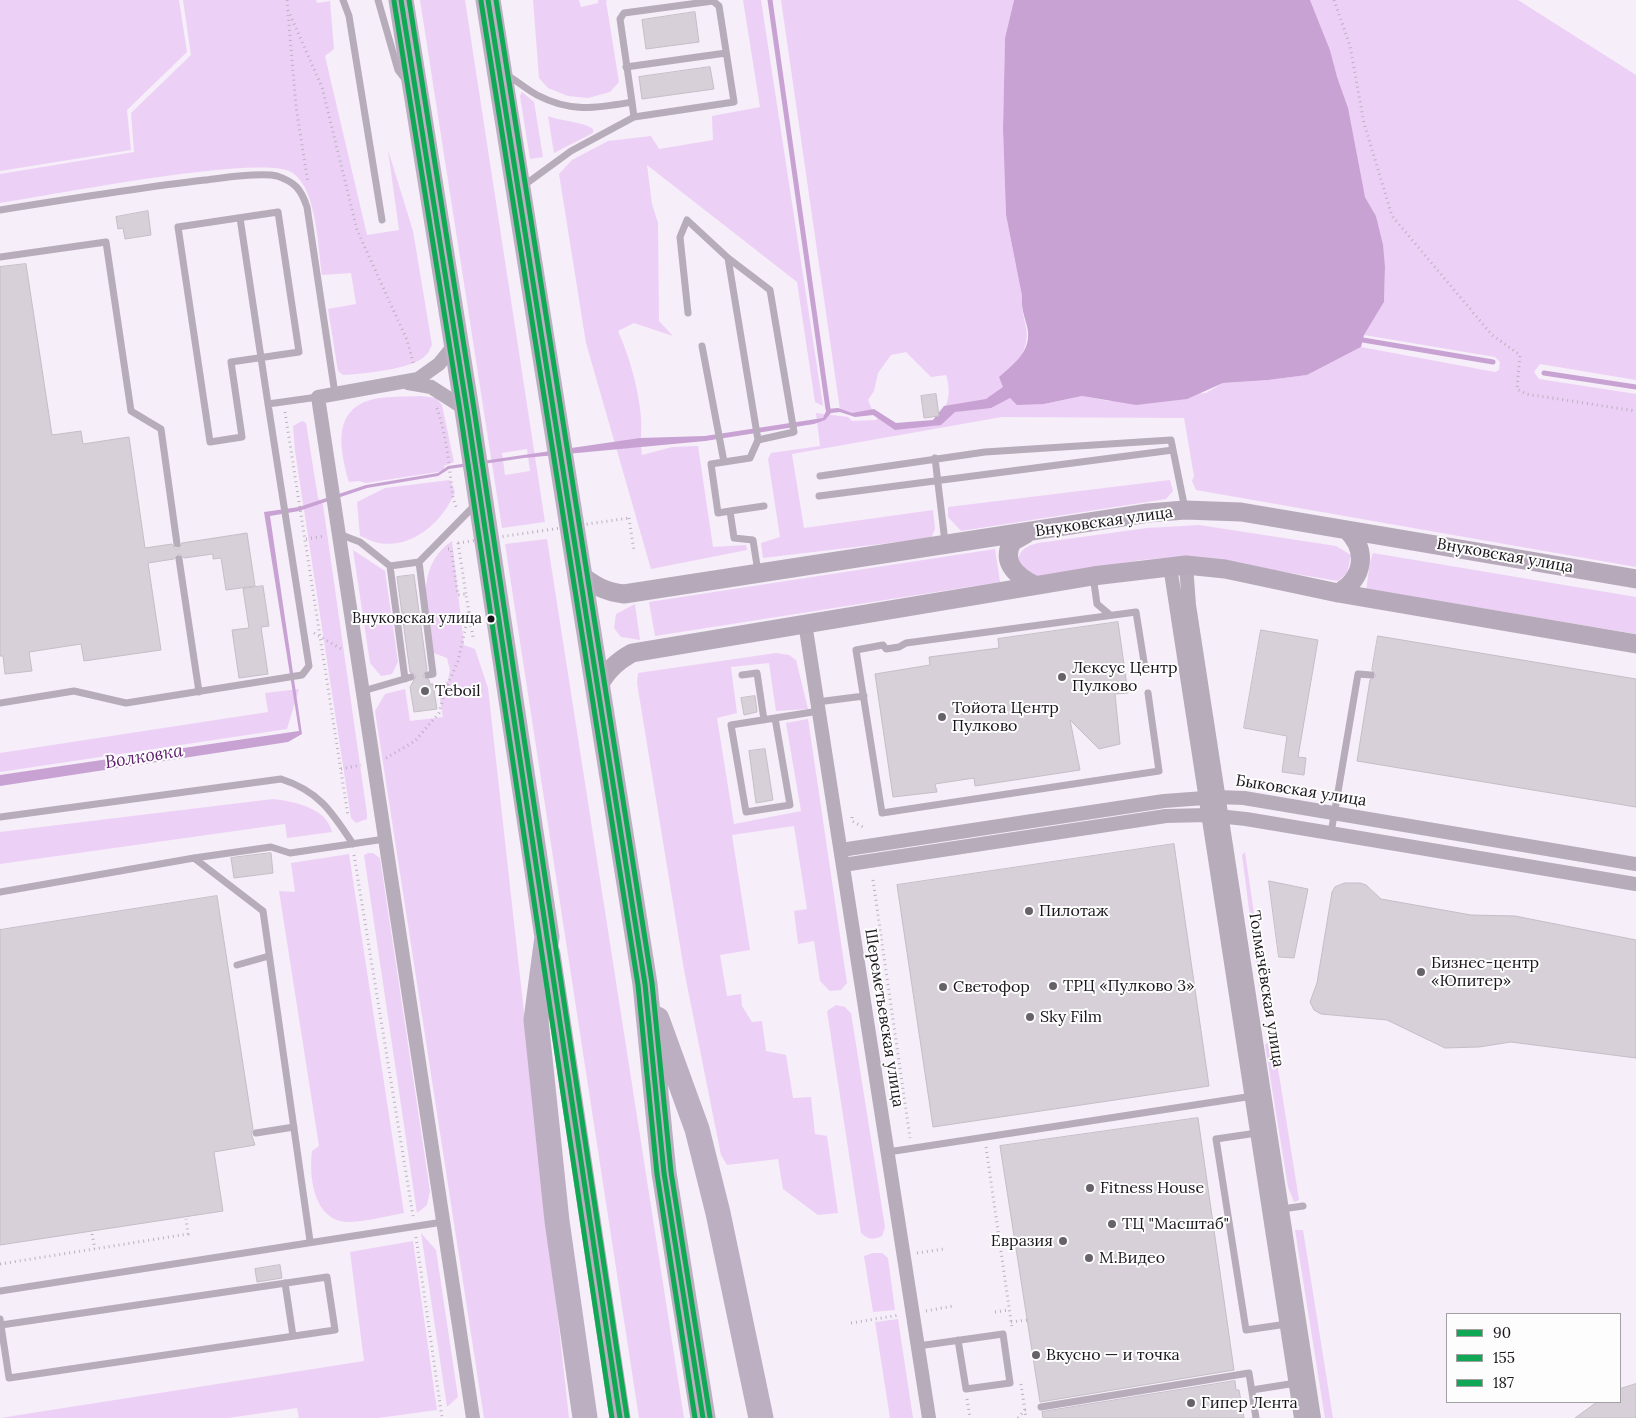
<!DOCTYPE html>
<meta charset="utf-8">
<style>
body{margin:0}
#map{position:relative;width:1636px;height:1418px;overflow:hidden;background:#f6eef9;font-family:Lora,serif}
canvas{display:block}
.legend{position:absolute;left:1446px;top:1313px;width:175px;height:90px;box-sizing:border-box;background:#fdfdfd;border:1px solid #a2a0a3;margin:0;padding:6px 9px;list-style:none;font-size:15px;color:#1a151b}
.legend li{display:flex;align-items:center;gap:10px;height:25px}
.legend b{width:25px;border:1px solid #a2a0a3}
</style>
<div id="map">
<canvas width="1636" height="1418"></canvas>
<ul class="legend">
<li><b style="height:6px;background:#10a855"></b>90</li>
<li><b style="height:6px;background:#10a855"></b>155</li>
<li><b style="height:6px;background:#10a855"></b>187</li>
</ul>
</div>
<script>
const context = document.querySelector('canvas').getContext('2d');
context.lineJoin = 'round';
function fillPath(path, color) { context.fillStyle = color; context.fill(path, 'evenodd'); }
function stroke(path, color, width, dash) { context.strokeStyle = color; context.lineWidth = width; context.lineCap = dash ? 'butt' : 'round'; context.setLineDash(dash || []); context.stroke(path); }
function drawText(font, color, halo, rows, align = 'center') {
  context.font = font + ' Lora,serif'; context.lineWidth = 4; context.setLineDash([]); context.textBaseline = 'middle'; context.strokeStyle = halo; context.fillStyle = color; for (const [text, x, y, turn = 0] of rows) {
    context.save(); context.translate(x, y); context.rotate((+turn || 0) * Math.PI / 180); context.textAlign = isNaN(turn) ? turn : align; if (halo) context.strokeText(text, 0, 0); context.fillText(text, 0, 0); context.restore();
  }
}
fillPath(new Path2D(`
 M0,0H179L187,52L127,110L131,150L0,171Z
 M183,0H316L317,3L330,1L334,49L325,56L367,235L399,230L388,150L413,231L432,345C430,348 429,353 426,355C415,369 361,374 343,375L338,371L328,309L356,304L351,273L322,275C318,248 317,187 291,172C260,154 47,196 0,203V174L134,152L131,113L191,55Z
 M420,0H465L545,522L502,528ZM527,449L530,471L505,475L502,453Z
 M533,0H579L581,7L598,3V0H608L606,1L619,82L610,92L588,98L568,96L548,88L539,78Z
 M743,0H761L823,406L815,402L797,282L647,165L652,204L658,223L659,321L673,336L634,323L618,331C630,358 638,387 641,417C642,429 640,442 642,455L672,447L698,446L713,547L746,545L747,550L651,569L586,343L559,174L572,160L608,141L651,136L659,149L713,140L712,116L760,107Z
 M781,0H1014L1005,38L1003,129L1006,215L1022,296C1020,323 1035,330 1020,359L1044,404L1082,396L1109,401L1206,393L1223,383L1268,380L1307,375L1361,347L1495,372L1499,370L1500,362L1495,357L1364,335L1384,302L1385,267L1376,216L1365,197L1330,50L1310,0H1518L1636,75V380L1540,364L1534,372L1539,379L1636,394V567L1196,490L1192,481L1194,476L1184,418L1002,417L792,454L804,528L933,510L935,529L931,538L763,558L761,543L780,537L768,459L771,453L820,446L816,413L848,417L852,421L876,420L880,416L895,427L935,423C948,407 952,394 946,375L931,377L906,352L891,355L878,373L874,391L868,400L873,412L852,415L840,410Z
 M522,92L534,102L543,157L530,159L520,96Z
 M548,116C560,121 585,122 593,129V133L554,153Z
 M421,396L436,398L442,405L454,462L444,466V471L366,483L359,481L349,482C340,450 331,409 374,399C389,396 406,397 421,396Z
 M302,421L306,423L318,498L323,505L367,814V819L356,823L351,818L295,451L293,426Z
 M450,480L455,492C443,522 412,549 379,543C372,542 366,538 360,536L357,502L385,488Z
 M1170,480L1173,491L1166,499L961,531L948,517V507Z
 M1199,525L1336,546L1351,555L1347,573L1338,581L1189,556L1141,560L1035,578L1017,563C1019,550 1026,546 1038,543L1147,528Z
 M547,539L684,1418H639L505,544Z
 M452,541L464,645L475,649L488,688L569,1418H484L375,711L385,694L405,689L410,721L443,717L438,687L448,681L450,670L447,658L431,652C427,613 414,567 452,541Z
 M995,549L1000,582L655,636L649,602Z
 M353,550L385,571L398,662L392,674L381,676L370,663Z
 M1373,553L1636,597V634L1367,589C1367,581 1370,560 1373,553Z
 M635,604L640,640L621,637L614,628L616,614Z
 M776,653L789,655L796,660L808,709L776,711L769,663L731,667L737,713L717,718L734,824L801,811L786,723L808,719L847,983L841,990L830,991L820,981L814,941L798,944L794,911L807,909L794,826L732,835L750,950L720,955L727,996L741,994L742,1006L752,1022L762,1021L766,1051L786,1055L793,1098L811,1097L815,1134L827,1136L838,1213L818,1215L783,1189L778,1159L727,1165L721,1155L684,970L637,683L638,673Z
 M299,689L287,729L0,772V753L268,712L265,693Z
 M273,799C293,801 327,808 332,832L287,838L285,824L0,864V832Z
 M1245,852L1268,1009L1262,1010L1242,855Z
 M368,853H373L380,858L430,1191L427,1205L417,1213L364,855Z
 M349,854L404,1213C386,1216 365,1222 347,1222C313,1220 309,1176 312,1151L319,1146L279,891L295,892L291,863Z
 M836,1005L845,1007L851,1013L885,1227L882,1236C873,1240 868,1240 861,1233L827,1011Z
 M1273,1037L1299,1200L1294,1202L1288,1187L1265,1045Z
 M1295,1230H1303L1333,1418H1325Z
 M421,1233L436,1250L458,1397L447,1407Z
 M413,1241L437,1410L378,1418H299L297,1408L228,1418H0L364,1361L350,1252Z
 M873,1253H882L888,1258L895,1310L873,1312L864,1256Z
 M898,1319L913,1418H890L875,1322Z`), '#edd0f6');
fillPath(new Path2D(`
 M1014,0H1310L1330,50L1337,77L1348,108L1365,197L1376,216L1383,245L1385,267L1384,302L1364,335L1361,347L1307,375L1268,380L1223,383L1187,399L1136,405L1082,396L1044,404L1017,405L1010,398L991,408L955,412L941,425L895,430L873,415L855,417L840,412L831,413L825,420L814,424L705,441L524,458L449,469L438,476L367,488L299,511L270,516L302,734L288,742L0,786V775L299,731L264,512L299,507L366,485L438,473L448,466L640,438L705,436L823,418L827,409L838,408L852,413L874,409L896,423L933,420L944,406L986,399L1003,387L999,377C1015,363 1033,350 1027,326C1024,315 1021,307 1022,296L1006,215L1003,129L1005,38Z`), '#c8a2d3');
stroke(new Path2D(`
 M770,0L828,409
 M1363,340L1493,362
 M1544,373L1636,387`), '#c8a2d3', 5);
const building = new Path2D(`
 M695,12L699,42L646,49L642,20Z
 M710,67L714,89L642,99L639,77Z
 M148,211L151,235L125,239L123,228L118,229L116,217Z
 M26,264L52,435L81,431L83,444L129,437L145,548L172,544L175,549H178L182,543L247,533L255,586L226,590L221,558L213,559V554L184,558L179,554L174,559L148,563L161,650L84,661L81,644L29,652L32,671L5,674L3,656H0V267Z
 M936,394L939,416L924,418L921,396Z
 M414,575L427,670L423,676L429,680L430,684H433L437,709L414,712L410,687L416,676L410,672L397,577Z
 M263,586L269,626L261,627L268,674L239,678L232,630L249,628L243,589Z
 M1118,622L1128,693L1115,694L1120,744L1099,749L1070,720L1080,770L975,786L974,778L935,784L937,792L893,797L875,674L930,665L929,657L999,648L998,639Z
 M1261,630L1318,640L1298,757L1306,758L1304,775L1282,772L1287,736L1244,728Z
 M1378,636L1636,679V807L1357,761L1370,680L1376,676L1372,670Z
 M755,696L757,712L744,715L741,698Z
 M765,749L773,800L756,803L749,751Z
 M1174,844L1209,1086L933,1127L897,885Z
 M271,853L273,873L234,878L231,858Z
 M1269,881L1308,889L1294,958L1279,957Z
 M1345,883H1360L1366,885L1381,899L1471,915L1515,916L1636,940V1058L1511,1042L1479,1047L1445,1048L1387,1020L1321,1014L1314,1010L1310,1002L1317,983L1332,892L1335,887Z
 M217,896L253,1129L251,1133L255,1145L214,1152L223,1211L0,1245V930Z
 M1198,1118L1234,1370L1040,1402L1000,1146Z
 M280,1265L282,1278L257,1282L255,1269Z
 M1235,1381L1236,1390H1239L1244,1418H1043L1042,1412Z
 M1636,1384V1418H1575L1597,1402H1620V1389Z`);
fillPath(building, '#d7d0d9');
stroke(building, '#c4bec6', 1);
stroke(new Path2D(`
 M287,0L296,107L308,183
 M1334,0L1350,46L1364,123L1392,216L1492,335L1520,355L1517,389L1526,394L1636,411
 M288,10L322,87L357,230L407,340L414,366
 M437,408C444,429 448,452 450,474C453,490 450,493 457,509
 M285,412L348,816
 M629,518L634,551
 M306,539L325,536
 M458,543L466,594
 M448,549H451L458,595L466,594L473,637
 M314,633L343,650
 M386,758L415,741L439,713L445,691L458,661L469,612
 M341,769L361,765
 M852,817V821L865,828
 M354,855L413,1216
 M873,880L910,1138
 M986,1147L1012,1328
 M92,1234L95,1249
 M416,1237L442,1418
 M917,1253L944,1249
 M0,1264L188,1234L186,1219
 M926,1311L953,1306
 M995,1312L1009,1310
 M1011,1322L1027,1320
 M851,1323L900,1315
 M1021,1384L1026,1418
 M967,1399L970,1418
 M1018,1418L1026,1409`), '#bab2be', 3, [1, 4]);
stroke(new Path2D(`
 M343,0L349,16L382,220
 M378,0L398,70L405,79
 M626,67L726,53
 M505,74C516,80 526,89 537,95C571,113 596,108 632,102L620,19L624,13L713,1L719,6L734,102L634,117L571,151L523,186
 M632,102L634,117
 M0,210C68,199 136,188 205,180C222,178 261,172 277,176C295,182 301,189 307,207L335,394
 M278,212L299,352L231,362L242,437L210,442L178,227Z
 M240,218L268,404
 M0,257L106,242L131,411L161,429L177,544
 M728,258L758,440L750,458L711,464L718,513L730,511L734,538L753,540L758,572
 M688,313L680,237L687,220L728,258L770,290L794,432L758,440
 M702,346L724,462
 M935,458L945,542
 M820,476L985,452L1171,440L1185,509
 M819,496L1173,450
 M730,511L764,506
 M339,534L360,542L390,566L405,679
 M179,559L199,692
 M419,562L433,674L428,675
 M390,566L419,562L475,505
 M1093,576L1097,604L1109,614
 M1144,662L1136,612L906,643L899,647L886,649L883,645L856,650L882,813L1159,771L1148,693
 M742,675L757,673L764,720
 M363,691L411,677
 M817,702L864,696
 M0,703L74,691L126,703L302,675L309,666L268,404L318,397
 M775,718L790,805L746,812L731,725L819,711
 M0,817L281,779C319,791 332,812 353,844
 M1331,833L1358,674L1371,675
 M194,858L263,911L310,1241
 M0,892L194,858L271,847L290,853L385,839
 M237,965L269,956
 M256,1133L294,1127
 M1257,1133L1216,1139L1246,1330L1287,1324
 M888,1152L1253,1096
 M1282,1209L1303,1206
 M285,1283L293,1336
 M0,1291L443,1222
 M0,1319L9,1378L335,1330L327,1277L1,1325
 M918,1346L1003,1334L1010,1383L966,1389L958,1340
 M1252,1390L1296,1383
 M1041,1407L1249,1373L1256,1418`), '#b7acba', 7);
stroke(new Path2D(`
 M456,343L439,364L418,379L318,397L473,1418
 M408,383L431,387L467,410
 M1186,565L1189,605L1314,1418
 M1170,566L1301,1418
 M805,623L929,1418
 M841,850L1164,801L1218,797L1244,798L1636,864
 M843,865L1166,816L1208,815L1246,819L1636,884`), '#b7acba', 14);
stroke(new Path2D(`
 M1026,534L1012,542C1001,563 1017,576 1034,585
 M578,573C593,585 605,592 624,594L1148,513L1185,510L1241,512L1636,579
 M1338,593C1364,578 1368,551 1347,530
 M598,687C607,671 616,662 632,653L1093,576L1186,565L1225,569L1338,593L1636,644`), '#b6aaba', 19);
stroke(new Path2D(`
 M550,954L620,1418`), '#baadbe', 21);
stroke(new Path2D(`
 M401,0L467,410L547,937L536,1020L557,1221L585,1418
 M488,0L645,984L664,1173L703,1418
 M657,1019L697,1129L718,1213L761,1418`), '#bdafc2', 25);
stroke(new Path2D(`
 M458,543L629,518`), '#bab2be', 3, [1, 4]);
stroke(new Path2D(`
 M401,0L467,410L620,1418
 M488,0L645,984L664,1173L703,1418`), '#10a855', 5);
stroke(new Path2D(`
 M394,1L460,411L612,1418
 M481,1L638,985L657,1174L695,1418`), '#10a855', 5);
stroke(new Path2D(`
 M409,0L474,409L627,1417
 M496,0L652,983L671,1172L710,1417`), '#10a855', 5);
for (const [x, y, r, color] of [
 [491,619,4.5,"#1a151b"],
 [1062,677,5,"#676169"],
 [425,691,5,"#676169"],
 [942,717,5,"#676169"],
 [1029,911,5,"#676169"],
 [1421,972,5,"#676169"],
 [1053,986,5,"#676169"],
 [943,987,5,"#676169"],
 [1030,1017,5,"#676169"],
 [1090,1188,5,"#676169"],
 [1112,1224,5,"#676169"],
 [1063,1241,5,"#676169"],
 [1089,1258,5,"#676169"],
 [1036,1355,5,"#676169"],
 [1191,1403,5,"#676169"]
]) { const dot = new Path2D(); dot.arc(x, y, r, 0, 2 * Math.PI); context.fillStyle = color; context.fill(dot); stroke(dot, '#fdfdfd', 2); }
drawText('15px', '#1a151b', '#fdfdfd', [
 ["Внуковская улица",482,619]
], 'right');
drawText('16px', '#1a151b', '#fdfdfd', [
 ["Внуковская улица",1104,522,-8],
 ["Внуковская улица",1505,556,10],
 ["Быковская улица",1301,791,9],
 ["Толмачёвская улица",1266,989,81],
 ["Шереметьевская улица",884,1018,81]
]);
drawText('16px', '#1a151b', '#fdfdfd', [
 ["Лексус Центр",1072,668],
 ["Пулково",1072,686],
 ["Teboil",435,691],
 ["Тойота Центр",952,708],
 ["Пулково",952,726],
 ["Пилотаж",1039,911],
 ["Бизнес-центр",1431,963],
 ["«Юпитер»",1431,981],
 ["ТРЦ «Пулково 3»",1063,986],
 ["Светофор",953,987],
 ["Sky Film",1040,1017],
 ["Fitness House",1100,1188],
 ["ТЦ \"Масштаб\"",1122,1224],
 ["Евразия",1053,1241,"right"],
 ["М.Видео",1099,1258],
 ["Вкусно — и точка",1046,1355],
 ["Гипер Лента",1201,1403]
], 'left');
drawText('italic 18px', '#5f2170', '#fdfdfd', [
 ["Волковка",144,757,-9]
]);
</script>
